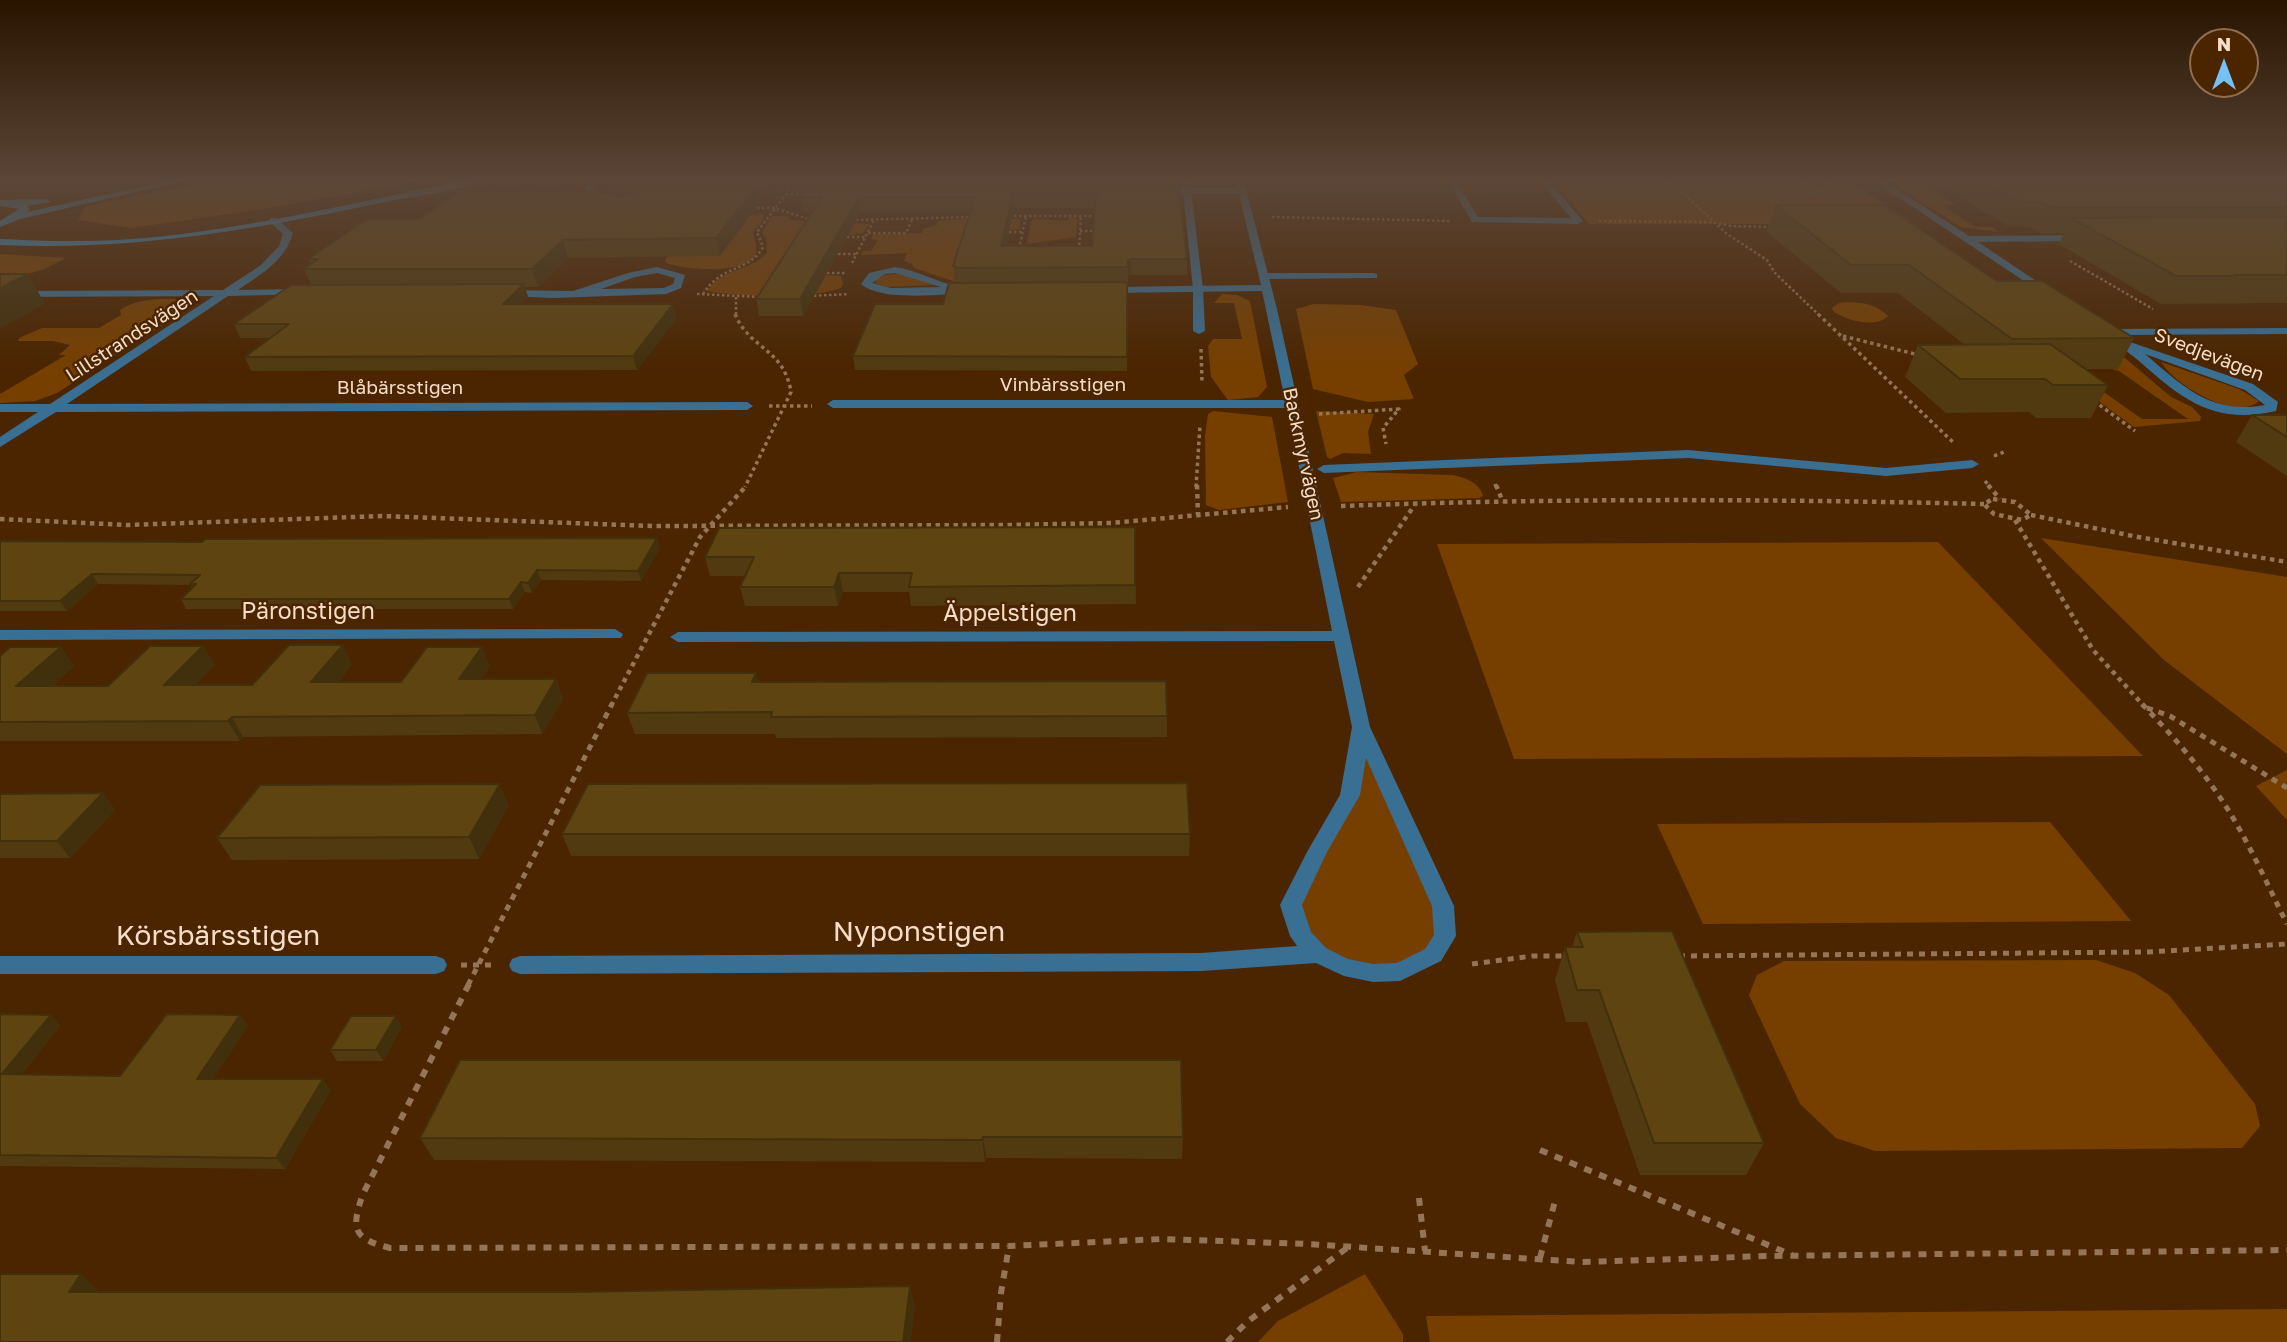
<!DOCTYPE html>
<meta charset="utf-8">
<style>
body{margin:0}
#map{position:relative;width:2287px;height:1342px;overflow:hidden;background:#4b2500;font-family:"Golos Text",sans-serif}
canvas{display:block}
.north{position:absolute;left:2189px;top:28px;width:70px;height:70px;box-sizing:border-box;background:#4b2500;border:2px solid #8f6f51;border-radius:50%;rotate:0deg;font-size:19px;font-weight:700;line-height:28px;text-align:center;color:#f6ddca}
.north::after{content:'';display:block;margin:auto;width:24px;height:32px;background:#73c1f5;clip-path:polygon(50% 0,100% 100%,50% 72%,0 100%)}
</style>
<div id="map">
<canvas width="2287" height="1342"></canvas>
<div class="north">N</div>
</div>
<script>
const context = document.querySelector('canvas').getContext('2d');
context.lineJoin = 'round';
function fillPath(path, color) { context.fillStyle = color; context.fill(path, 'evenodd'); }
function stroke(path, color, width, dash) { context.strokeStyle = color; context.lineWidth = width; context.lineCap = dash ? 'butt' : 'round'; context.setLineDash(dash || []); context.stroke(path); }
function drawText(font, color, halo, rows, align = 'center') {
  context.font = font + ' "Golos Text",sans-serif'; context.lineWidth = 5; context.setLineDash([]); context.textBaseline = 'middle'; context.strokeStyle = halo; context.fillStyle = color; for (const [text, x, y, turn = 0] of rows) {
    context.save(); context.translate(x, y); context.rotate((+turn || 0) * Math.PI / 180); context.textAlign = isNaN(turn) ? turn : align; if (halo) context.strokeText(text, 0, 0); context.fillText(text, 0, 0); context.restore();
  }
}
fillPath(new Path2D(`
 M214,181H419L257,210L131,228L78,220L86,206Z
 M1554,181H1849L1915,224H1589Z
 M1888,181H1917L1956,205H1941L1976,227H1993L1998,232L1961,227Z
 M703,214H764L763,221L753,232C754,239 758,247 756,254C747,275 684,270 666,263L665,260Z
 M772,216H788L789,220L869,224L863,233L848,235L852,228L821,284L826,275L841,276L843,284L841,288C813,299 737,297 707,291C723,267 747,273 767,253L766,238L762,232Z
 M985,217L1020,219V229L1009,230L965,285L914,268L912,264L904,261L907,253L861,255L863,251H871L878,240L871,239L873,234L922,233L923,229L937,225L938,221Z
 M1073,217L1078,220L1076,237L1027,244L1031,221L1034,219L1068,221V218Z
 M0,254L66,258L44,269L0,283Z
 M903,273L936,285L886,287L876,283L875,280L885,275Z
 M1222,294L1237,295L1250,301L1267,387L1258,397L1228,400L1211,377L1208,346L1213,339H1242L1234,303H1214Z
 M180,299L192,303L190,307L57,393L35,401L0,403V394L66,355H59L70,345L53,341H18L19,338L42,328H99L121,315L120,310C137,298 160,299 180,299Z
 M1839,303C1855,301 1876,303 1888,316C1876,329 1845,320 1833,311L1832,308Z
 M1314,304L1361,305L1396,310L1418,364L1404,375L1414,399L1368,402L1313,389L1296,309Z
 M2118,352L2171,397L2192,407L2201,417L2200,421L2134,427L2064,376H2081L2142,419H2188L2119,371L2112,369Z
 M2161,362L2239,389L2259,401C2235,423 2173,383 2161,362Z
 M1213,411L1272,417L1288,502L1219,510L1206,505L1205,436L1208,414Z
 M1316,411L1374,414L1368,432L1371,454L1343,453L1330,459L1327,457Z
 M1357,472L1453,475C1466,478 1478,482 1483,495L1480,498L1341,502L1333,478Z
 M2041,538L2287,577V754L2164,660Z
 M1938,542L2143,756L1514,759L1437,544Z
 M1361,732L1426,862L1446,943L1412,969L1365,970L1311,950L1291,900L1348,798Z
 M2287,770V820L2256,786Z
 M2050,822L2131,921L1703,924L1657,824Z
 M2096,960L2135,973L2169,995L2255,1104L2260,1126L2242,1148L1875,1151L1836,1138L1800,1104L1749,995L1757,975L1784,961Z
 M1365,1274L1403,1334V1342H1258L1278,1321Z
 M2287,1309V1342H1430L1426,1316Z`), '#763f00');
stroke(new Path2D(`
 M1670,181L1727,234L1767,260L1775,273L1820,316
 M1796,181L1828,193
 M1812,193L1834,181
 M786,194H809
 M752,208H774L811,220
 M1009,216H1098
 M1272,217L1452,221
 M851,220L972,217
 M1599,221L1712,222L1731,226L1772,227
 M1080,231H1094
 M1009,232H1023
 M868,233H906L912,220
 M847,237H866
 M1019,249L1026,216
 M1079,250L1081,216
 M838,254H857
 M2070,261L2153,309
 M852,263L874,220
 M827,273H846
 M697,294L761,297
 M703,294C723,263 749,273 763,247L757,232L786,194L792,181
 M809,296L849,294
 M736,297V316`), '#957557', 2.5, [2.5, 2.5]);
stroke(new Path2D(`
 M735,314C749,349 784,348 791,392L745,487
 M1818,314L1955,444
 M1843,336L1919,355
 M1201,349L1202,382
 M2094,401L2135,431
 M769,406H812
 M1319,414L1399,409L1383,428L1386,444
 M1994,456L2004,452
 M1985,481L1990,487
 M1495,484L1496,487
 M1196,487L1200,425`), '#957557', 3.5, [3.5, 3.5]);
stroke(new Path2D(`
 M1197,485L1198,515
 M1496,485L1503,502
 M1988,485L2000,499
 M1993,499L2015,502L2031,515L2022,520L1994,514L1984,504Z
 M1341,506C1555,498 1770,499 1984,504
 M2031,515L2138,537L2287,562
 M0,519L128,525L382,516L653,526L1006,525L1111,523L1288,507
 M2015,520L2093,650L2144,706
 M1358,587L1416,503
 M611,706L700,537L747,485`), '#957557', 4.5, [4.5, 4.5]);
stroke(new Path2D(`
 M2142,704C2167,730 2191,756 2212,786C2243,828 2264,878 2287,924
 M2147,708L2170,716L2287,788
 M1679,956L2147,952L2287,944
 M1472,964L1532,956H1565
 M461,965H494
 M468,985L612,704`), '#957557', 5, [6, 6]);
stroke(new Path2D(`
 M469,984L363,1194C350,1230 354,1239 390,1248L1009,1246L1162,1239L1308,1244L1581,1262L1770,1256L2287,1250
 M1540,1150L1792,1255
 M1419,1198L1425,1251
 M1540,1258L1555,1201
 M997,1342L1001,1293L1009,1246
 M1227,1342L1247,1322L1347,1248`), '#957557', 6, [8, 8]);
fillPath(new Path2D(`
 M588,181L601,198L611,203V207C596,208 589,197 584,184Z
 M1182,181H1190L1203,289L1205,331L1199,334L1193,331V289Z
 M1448,181H1456L1478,217L1571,218L1540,181H1549L1583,221L1578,224L1472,222Z
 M1373,273L1377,274V278L1264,279L1259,276L1264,273Z
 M0,291L229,290L234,293L229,296L0,297Z
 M0,404H53L59,408L53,412H0Z
 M1688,450L1886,468L1972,460L1979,464L1972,468L1886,476L1688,458L1324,473L1317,469L1324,465Z`), '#396f93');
fillPath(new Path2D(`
 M1236,181H1244L1277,309L1370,727L1454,906L1456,936L1441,961L1400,981L1373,982L1344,976L1316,963L1201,971L520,974L512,971L509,965L512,959L520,956L1201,953L1297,946L1290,936L1280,905L1307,852L1340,795L1352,727L1334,641L678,642L670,637L678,632L1332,631L1287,408H833L827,404L833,400H1285L1262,291L1106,293L1101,290L1106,287L1261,285L1239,194H1155L1151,191L1155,188H1237ZM1366,758L1432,906L1434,935L1425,949L1397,963L1373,964L1348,959L1326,948L1311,932L1302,905L1327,852L1360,795Z
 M1874,181H1884L1969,236L2084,235L2089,238L2084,241L1978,242L2054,293L2045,295Z
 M270,218H276L293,233C285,261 261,274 238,290L302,289L306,290V294L228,296L67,404L747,402L753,406L747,410L56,412L0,447V437L261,265L279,246L283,234L270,222Z
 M657,267L685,275L681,288L666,294L554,298L505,296L500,293L505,290L573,291L628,273ZM657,273L675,278L673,284L664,288L601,289L635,277Z
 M895,267C919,271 937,282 958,287C965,288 968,286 974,290L969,293C941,294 882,302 861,284L869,273ZM895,273L941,287L891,288L872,283L885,274Z
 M2287,328V334L2121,335L2130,342L2253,384L2278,402L2276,411C2214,425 2183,400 2139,361C2128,352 2115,343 2105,333L2111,329ZM2145,354L2245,390L2265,405C2211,415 2184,387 2145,354Z
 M615,629L623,634L621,638L0,640V630Z
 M0,956H436L444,959L447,965L444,971L436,974H0Z`), '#396f93');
fillPath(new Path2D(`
 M167,181H184L20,219L0,227V221L19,209L0,206V200L46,199L51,202L27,206L30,209L27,212Z
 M460,181H478C460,191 413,196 390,201C258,229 136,251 0,245V239C39,241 78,242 118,240C233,233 347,204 460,181Z`), '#3391ca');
fillPath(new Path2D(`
 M812,181H1177L1187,259V275H1131L1128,277L1127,371L855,370L853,356L943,304L957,283L955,282L953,266L971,212H861L803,316H759L756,299L813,212H804L801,197ZM1014,208H1095L1092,246H1006Z
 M1933,181H2287V303L2161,304L2059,244L2064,233H2040L2030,227H2010Z
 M615,183L769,190L720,256L568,258L538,287H525L528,297L521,304L677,318L637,370L251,371L245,357L270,338H240L234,324L311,285L304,269L310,264L308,259L420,219L618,195Z
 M1775,205L1997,281L2134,338L2118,369H2086L2108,385L2091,418H2036L2029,412L1946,413L1905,377L1918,345H1965L1898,293H1841L1767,232Z
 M2252,415H2287V476L2236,442Z
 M1135,527L1136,604L911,606L909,592H843L838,606H745L740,587L746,576H710L705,557Z
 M0,541L660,548L641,581L541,580L532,593L525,592L513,609H186L181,599L192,588L191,585L98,584L67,611H0Z
 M203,646L215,665L195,685H252L352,664L338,682H401L490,666L481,679H556L563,699L542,734L243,737L240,741H0V656L61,647L74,666L52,686H108Z
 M756,673L758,682L1167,716V737L776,738L775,734H635L627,713Z
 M103,793L115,810L70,858H0V794Z
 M509,805L479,859L232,860L217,838Z
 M562,834H1190L1189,856H571Z
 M1577,932L1764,1143L1746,1175H1640L1587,1022H1566L1555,980L1565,947H1572Z
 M0,1014L51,1015L60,1026L21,1075L120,1076L248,1026L213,1079L331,1090L285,1169L0,1166Z
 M402,1027L383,1061H337L330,1050Z
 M460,1060L1183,1137L1182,1159L986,1158L985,1162L434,1160L420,1138Z`), '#513a0f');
fillPath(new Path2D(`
 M760,181H767L769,190L720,256L716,238Z
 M1013,193L1014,208L1002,262L1001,246Z
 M859,197L861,212L803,316L800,299Z
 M563,240L568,258L538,287L532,269Z
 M1131,259V275L1128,277V260Z
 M28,274L45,304L0,329V288Z
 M524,284L528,297L507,318L503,304Z
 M673,304L677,318L637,370L633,356Z
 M657,538L660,548L641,581L638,571Z
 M537,570L541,580L532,593L528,583Z
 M839,573L843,592L838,606L834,587Z
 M92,574L98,584L67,611L60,601Z
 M521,582L525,592L513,609L509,599Z
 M343,645L352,664L322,701L311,682Z
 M203,646L215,665L176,705L164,685Z
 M61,647L74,666L30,706L16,686Z
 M482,647L490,666L468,699L459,679Z
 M756,673L761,694L752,682Z
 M556,679L563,699L542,734L535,715Z
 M232,717L243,737L240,741L228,721Z
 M500,784L509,805L479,859L469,837Z
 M103,793L115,810L70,858L57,841Z
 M51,1015L60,1026L13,1085L2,1074Z
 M240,1015L248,1026L206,1090L197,1079Z
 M396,1016L402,1027L383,1061L376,1050Z
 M323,1079L331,1090L285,1169L276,1158Z
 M983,1137L986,1158L985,1162L982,1140Z
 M81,1274L103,1295L69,1292Z
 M910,1286L915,1307L911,1342H903Z`), '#42300c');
const building = new Path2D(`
 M617,181H760L716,238L563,240L532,269H304L318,259H308L367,219H420L460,191L601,192L627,197L635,190L615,183Z
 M812,181H935L938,183L1178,182L1187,259H1131L1128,260V267L958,268L953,266L975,197H859L800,299H756L822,197H801ZM1013,193H1096L1092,246H1001Z
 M1984,181H2287V207H2051L2041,202H2021Z
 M1775,205H1884L1997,281H2042L2134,338L2012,339L1909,265H1851Z
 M2287,217V275H2234L2236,276H2176L2071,218Z
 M0,274H28L0,288Z
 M1127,282V357L853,356L875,304H943L949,283Z
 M524,284L503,304H673L633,356L245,357L289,324H234L291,285Z
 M2050,344L2108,385H2053L2045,379H1960L1918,345Z
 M2252,415H2287V437Z
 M1135,527V585L909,587L912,573H839L834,587H740L754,557H705L719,528Z
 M657,538L638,571L537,570L528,583L521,582L509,599H181L196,584H190L200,575L92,574L60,601H0V541L202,542L205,539Z
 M289,645H343L311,682H401L427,647H482L459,679H556L535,715L232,717L228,721L0,722V656L10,647H61L16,686H108L150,646H203L164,685H252Z
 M647,673H756L752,682L1166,681L1167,716L771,717L772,712L627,713Z
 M1187,783L1190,834H562L588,784Z
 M500,784L469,837L217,838L260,785Z
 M103,793L57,841H0V794Z
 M1672,931L1764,1143H1654L1599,990H1577L1565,947H1583L1577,932Z
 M0,1014L51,1015L2,1074L120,1076L167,1014L240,1015L197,1079H323L276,1158L0,1155Z
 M351,1016H396L376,1050H330Z
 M460,1060H1181L1183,1137H983L982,1140L420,1138Z
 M0,1274H81L69,1292H575L910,1286L903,1342H0Z`);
fillPath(building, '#5e4411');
stroke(building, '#42300c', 2);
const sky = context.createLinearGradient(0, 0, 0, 369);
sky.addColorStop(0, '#291400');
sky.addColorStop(0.49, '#5b4637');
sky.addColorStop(1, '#5b463700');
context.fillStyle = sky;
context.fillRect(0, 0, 2287, 369);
drawText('19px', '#f6ddca', '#4b2500', [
 ["Lillstrandsvägen",132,336,-33],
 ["Svedjevägen",2209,355,21],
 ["Vinbärsstigen",1063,385],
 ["Blåbärsstigen",400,388],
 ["Backmyrvägen",1303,454,78]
]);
drawText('23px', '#f6ddca', '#4b2500', [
 ["Päronstigen",308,612],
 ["Äppelstigen",1010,614]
]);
drawText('28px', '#f6ddca', '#4b2500', [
 ["Nyponstigen",919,932],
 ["Körsbärsstigen",218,936]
]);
</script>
